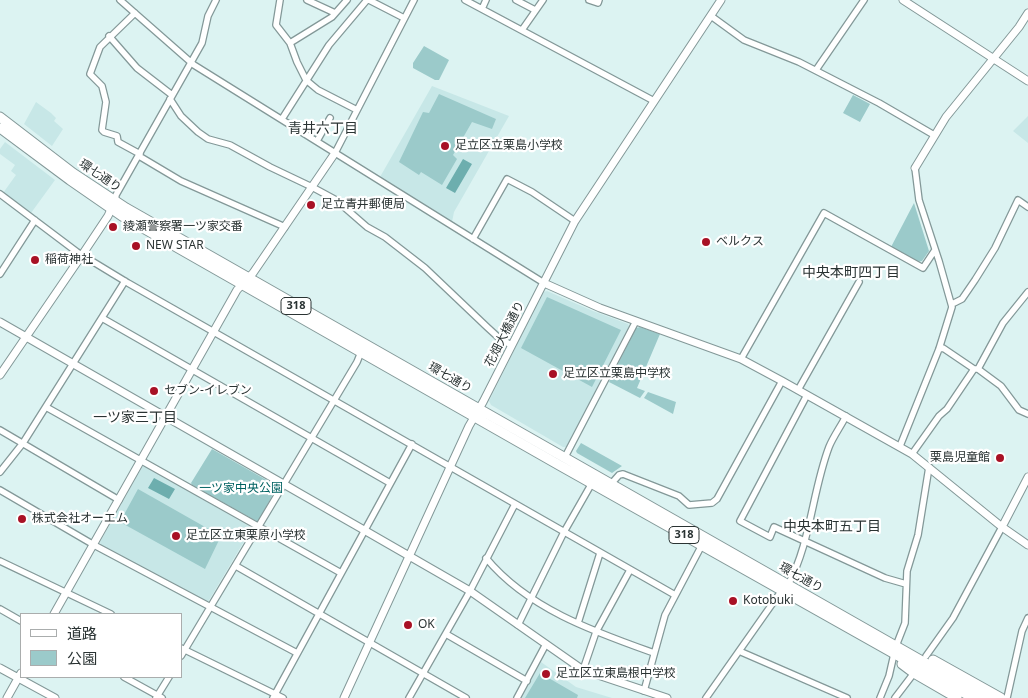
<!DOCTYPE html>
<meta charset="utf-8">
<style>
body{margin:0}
#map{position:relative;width:1028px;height:698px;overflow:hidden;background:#dcf3f2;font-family:"Noto Sans","Noto Sans JP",sans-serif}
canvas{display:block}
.legend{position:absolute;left:20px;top:613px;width:162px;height:65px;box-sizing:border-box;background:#fff;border:1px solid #aaadad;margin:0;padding:6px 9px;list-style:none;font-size:15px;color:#2a3333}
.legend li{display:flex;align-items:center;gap:10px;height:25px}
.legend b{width:25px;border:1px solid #aaadad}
</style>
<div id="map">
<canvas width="1028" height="698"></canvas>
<ul class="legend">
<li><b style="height:6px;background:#fff"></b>道路</li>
<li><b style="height:14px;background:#9bcaca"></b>公園</li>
</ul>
</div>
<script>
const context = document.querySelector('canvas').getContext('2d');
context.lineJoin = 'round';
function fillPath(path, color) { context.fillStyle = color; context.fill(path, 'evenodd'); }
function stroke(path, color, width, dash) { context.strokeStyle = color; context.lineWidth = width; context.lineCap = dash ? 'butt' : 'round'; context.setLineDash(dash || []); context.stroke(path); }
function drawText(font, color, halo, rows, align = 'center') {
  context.font = font + ' "Noto Sans","Noto Sans JP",sans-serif'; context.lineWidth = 4.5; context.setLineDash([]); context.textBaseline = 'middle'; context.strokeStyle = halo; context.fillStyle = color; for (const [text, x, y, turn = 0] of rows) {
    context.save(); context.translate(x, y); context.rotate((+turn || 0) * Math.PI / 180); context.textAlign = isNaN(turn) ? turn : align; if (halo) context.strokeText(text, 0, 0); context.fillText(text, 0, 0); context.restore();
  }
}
fillPath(new Path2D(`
 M432,86L509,116L454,212L452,222L380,177Z
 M36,102L51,113L56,118L54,121L63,129L52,146L24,124Z
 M1028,116V143L1013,131Z
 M5,142L55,180L31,213L3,193L16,175L11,171L15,165L0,154V149Z
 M547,291L593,311L628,324L629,326L566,447H563L491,405L489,401L543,292Z
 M145,466L252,528L208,602L101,545L100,542L142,467Z
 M541,662L576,687L612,698H521Z`), '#c7e7e7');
fillPath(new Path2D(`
 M424,46L449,60L439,80H435L413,68V63Z
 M439,94L496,119L492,129L472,122L453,155L457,159L442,185L421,172L419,175L399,162L423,112L429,113Z
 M853,95L870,104L860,122L843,113Z
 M914,203L929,251L922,261L918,262L891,247Z
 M547,297L621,330L592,387L521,348Z
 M640,327L660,334L637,388L645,391L640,398L609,382L636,328Z
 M648,392L676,402L673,414L644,398Z
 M581,443L622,466L612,473L577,453L576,451Z
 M212,449L277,486V487L258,522L192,485L191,483Z
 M138,489L221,536L205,569L120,522Z
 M540,673L578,695L577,698H525Z`), '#9bcaca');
fillPath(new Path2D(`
 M463,159L472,164L455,193L446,188Z
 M154,478L175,489L169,499L148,488Z`), '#6daeae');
const minor = new Path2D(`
 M120,0L194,65L544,283
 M280,0L276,25L290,43L297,62L306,80L318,90L357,110
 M307,0L335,13
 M369,0L404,18
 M465,0L654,101
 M516,0L535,10
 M589,0L598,3L599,0
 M482,9L486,0
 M135,13L100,47L90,74L102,86L106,102L102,130L104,132L117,136L118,142L140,154
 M711,16L744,40L799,62L879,103L934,135
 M522,30L543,0
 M109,36L137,68L172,95
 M290,43L332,17L347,0
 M816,70L864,0
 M170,99L181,116L198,132L208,139L230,145L270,167L312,187L336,200L367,227L385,237L425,268L487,327L499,338L511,345
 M282,119L329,45L367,0
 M317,141L330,118
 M335,153L414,0
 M139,156L181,181L285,227
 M0,194L77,252L128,283L675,595
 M115,201L116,195L202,43L208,16L216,0
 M473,239L507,179L532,192L575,221
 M0,274L35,220
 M952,304L962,299L975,280L995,248L1018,200L1028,207
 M102,318L390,483
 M939,349L943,348L974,369H978L1001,386L1019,410L1028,414
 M741,359L824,213L923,268L935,250
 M978,369L1003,323L1028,292
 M798,390L859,282
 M807,395L740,521L770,537L774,527L885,578L906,584
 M46,407L341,573
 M0,430L119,500
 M900,446L939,349L952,307L939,261L919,200L915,168
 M912,454L939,416L947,409L974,369
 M565,457L636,321
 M0,472L23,443L125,281
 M611,484L619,475L623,474L679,496L689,505L712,503L717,499L782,381
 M0,490L94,545L297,653
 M486,558C528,609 595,632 654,653
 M0,561L111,614
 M236,566L466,698
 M788,585C811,542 812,492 829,447C833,437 841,426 846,416
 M0,609L21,621
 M578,623L600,553
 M518,625L564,532L592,483
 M446,634L527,681
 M896,646L905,623L907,571L918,535L929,467
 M181,648L283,698
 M739,651L847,698
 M181,656L357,362L361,352
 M926,656L953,618L1002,527
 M583,670L596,632L630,570
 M124,677L162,698
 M644,691L665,615L703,543
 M156,698L169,677
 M273,698L412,444
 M409,698L470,591L515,504
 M517,698L546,644
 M706,698L782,590
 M880,698L889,676L894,654
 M895,698L914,673
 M1007,698L1022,631L1028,618`);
const tertiary = new Path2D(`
 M903,0L1028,81
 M915,168L946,117L1019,27L1028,13
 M544,283L600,308L741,359L782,381L912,454L1002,527L1028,545
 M0,322L364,530L470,591L583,670L667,698
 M0,375L82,255L108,216L113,205
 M1002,527L1028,477
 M54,614L237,290L253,273L335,153
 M0,668L55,698
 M7,698L21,673
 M344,698L469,426L483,402L575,221L721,0`);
const primary = new Path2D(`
 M0,117L73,173L126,208L987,698
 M0,128L70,180L122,216L559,465L973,698
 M933,660L1001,698
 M902,664L914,673L957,698`);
stroke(minor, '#839898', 8);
stroke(tertiary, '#839898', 9);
stroke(primary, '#839898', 11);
stroke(minor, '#fff', 5.5);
stroke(tertiary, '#fff', 7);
stroke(primary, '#fff', 9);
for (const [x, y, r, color] of [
 [445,146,5,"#a81125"],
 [311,205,5,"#a81125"],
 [113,227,5,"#a81125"],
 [706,242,5,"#a81125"],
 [136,246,5,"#a81125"],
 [35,260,5,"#a81125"],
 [553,374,5,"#a81125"],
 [154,391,5,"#a81125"],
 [1000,458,5,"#a81125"],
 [22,519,5,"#a81125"],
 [176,536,5,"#a81125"],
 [733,601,5,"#a81125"],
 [408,625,5,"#a81125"],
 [546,674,5,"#a81125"]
]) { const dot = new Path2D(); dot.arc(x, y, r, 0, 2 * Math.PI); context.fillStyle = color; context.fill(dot); stroke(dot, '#fff', 2); }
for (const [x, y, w] of [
 [296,306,30],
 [684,535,30]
]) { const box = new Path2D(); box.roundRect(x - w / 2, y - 8.5, w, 17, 4); context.fillStyle = '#fff'; context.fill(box); stroke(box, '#2a3333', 1); }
drawText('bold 11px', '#2a3333', null, [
 ["318",296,306],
 ["318",684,535]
]);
drawText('12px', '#2a3333', '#fff', [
 ["足立区立栗島小学校",455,146],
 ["足立青井郵便局",321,205],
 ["綾瀬警察署一ツ家交番",123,227],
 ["ベルクス",716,242],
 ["NEW STAR",146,246],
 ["稲荷神社",45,260],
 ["足立区立栗島中学校",563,374],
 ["セブン-イレブン",164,391],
 ["栗島児童館",990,458,"right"],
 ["株式会社オーエム",32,519],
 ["足立区立東栗原小学校",186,536],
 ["Kotobuki",743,601],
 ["OK",418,625],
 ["足立区立東島根中学校",556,674]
], 'left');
drawText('12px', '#2a3333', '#fff', [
 ["環七通り",100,176,34],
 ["花畑大橋通り",505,334,-63],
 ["環七通り",450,378,30],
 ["環七通り",801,578,29]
]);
drawText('12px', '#006262', '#fff', [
 ["一ツ家中央公園",241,489]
]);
drawText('14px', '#2a3333', '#fff', [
 ["青井六丁目",323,129],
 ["中央本町四丁目",851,273],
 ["一ツ家三丁目",135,418],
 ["中央本町五丁目",832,527]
]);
</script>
